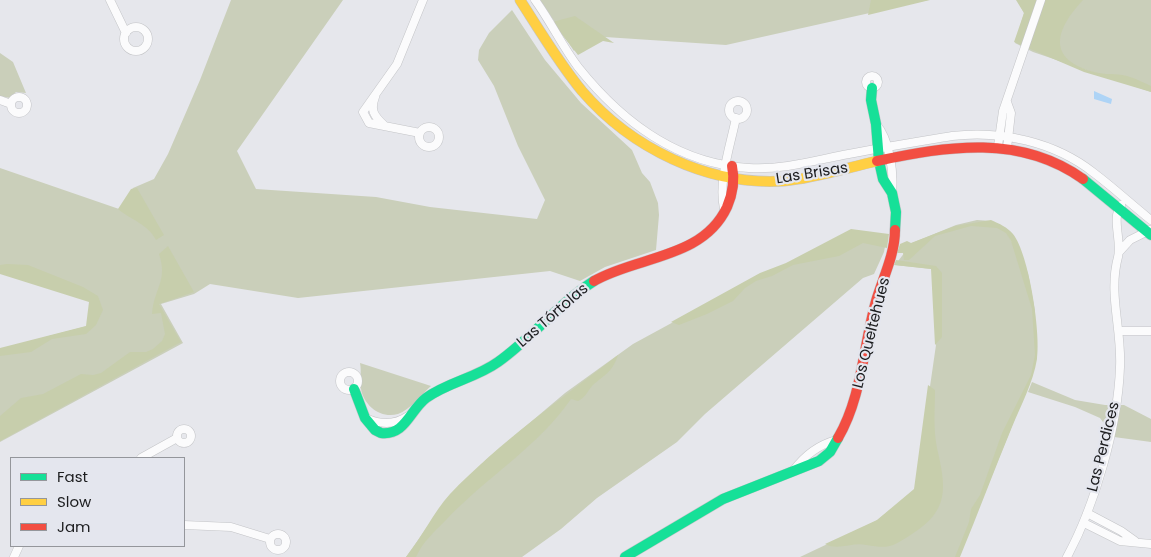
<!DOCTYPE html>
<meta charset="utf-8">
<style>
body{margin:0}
#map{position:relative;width:1151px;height:557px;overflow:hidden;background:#e6e7ec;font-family:Poppins,sans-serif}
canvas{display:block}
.legend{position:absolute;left:10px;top:457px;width:175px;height:90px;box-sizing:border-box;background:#e4e6ee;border:1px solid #94969b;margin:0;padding:6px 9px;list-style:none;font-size:15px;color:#1c1d1f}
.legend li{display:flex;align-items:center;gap:10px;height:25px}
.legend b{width:25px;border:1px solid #94969b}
</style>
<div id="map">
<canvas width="1151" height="557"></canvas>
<ul class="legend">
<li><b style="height:6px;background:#16e098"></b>Fast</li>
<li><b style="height:6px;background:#ffcf43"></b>Slow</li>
<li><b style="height:6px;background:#f24e42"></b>Jam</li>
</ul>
</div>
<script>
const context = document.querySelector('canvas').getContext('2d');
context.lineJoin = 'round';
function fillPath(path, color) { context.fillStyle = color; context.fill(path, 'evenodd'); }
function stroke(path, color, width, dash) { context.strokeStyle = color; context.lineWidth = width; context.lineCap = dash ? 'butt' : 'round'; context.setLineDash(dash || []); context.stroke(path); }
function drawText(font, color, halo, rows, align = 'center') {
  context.font = font + ' Poppins,sans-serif'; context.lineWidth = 4.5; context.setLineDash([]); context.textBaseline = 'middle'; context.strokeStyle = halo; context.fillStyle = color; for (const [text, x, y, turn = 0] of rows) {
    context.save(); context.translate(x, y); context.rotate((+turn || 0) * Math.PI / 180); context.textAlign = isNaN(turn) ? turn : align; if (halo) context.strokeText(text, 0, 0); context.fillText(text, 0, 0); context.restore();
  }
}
fillPath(new Path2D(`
 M231,0H343L237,151L256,189L376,197L430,207L537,219L545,200L518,146L494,86L478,60L479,50L489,33L512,10L545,60L581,103L632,150L642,173L650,182L658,203L659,215L656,250L605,267L580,281L550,271L298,298L210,284L194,294L161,304L183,343L0,442V349L87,326L90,301L0,273V168L119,209L133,188L154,179L168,154L200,80Z
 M540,0H928L726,45L605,37L584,39L574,51Z
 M1017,0H1151V92L1033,52L1015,43L1024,13Z
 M0,53L13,62L26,93L16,92L10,98L0,96Z
 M977,220L991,221L1004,227L1028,273L1035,311L1036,357L1031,379L959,557H800L876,521L915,490L936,345L932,269L895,265L912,243L956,225Z
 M887,235L884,252L874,274L863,278L705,414L677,442L597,498L561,529L522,557H406L449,496L487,459L565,393L633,344L769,270Z
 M360,363L431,386C422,394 410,410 398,414C381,419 364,406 361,389C359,382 362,373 360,363Z
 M1032,382L1075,400L1105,405H1124L1151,419V442L1114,437L1100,418L1075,407L1028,392Z`), '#cacfba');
fillPath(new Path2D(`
 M871,0H930L868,15Z
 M1016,0H1083C1052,33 1048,62 1099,73C1109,75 1120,73 1130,77C1137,79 1144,83 1151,86V92L1084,72L1014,42L1024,13Z
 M575,16L614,43L603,41L578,55L552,22Z
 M137,188L164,235L156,240C147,223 132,221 118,209L131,189Z
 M991,220C1000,224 1007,227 1013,234C1029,254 1041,333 1037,359C1033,383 1021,405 1012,427C994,470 978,514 960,557H955L969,522L971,509L980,495L1002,433L1031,375L1035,355L1032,309L1011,241L1006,233L997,228L971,226L935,236L909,260H904L903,253H897L900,244L907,241L911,243L955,226Z
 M851,229L889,234L887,248L863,243L839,256L793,265L772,276L756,281L745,288L733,301L707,314L679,325L671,322L760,273L786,263Z
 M168,246L194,292L159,304L181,342L0,441V416L21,398L43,394L81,374L93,375L101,373L130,352H146L153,349L162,341L165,334L161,313L152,314C154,288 168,281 159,254Z
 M896,260L936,266L942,273V337L935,345L931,269L894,265Z
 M7,264L28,265L83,287L98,296L103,310L96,325L86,334L52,339L31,352L0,356V348L86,326L89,302L0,274V265Z
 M618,355C612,373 605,374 592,386C587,392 586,397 578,401L571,399C538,447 485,478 445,521C434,532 422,543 416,557H406C422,537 433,513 450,494C500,442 561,399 618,355Z
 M928,385L935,390C935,410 933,428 937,448C946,487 950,510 912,534C892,547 890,549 866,545C853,542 838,551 825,544L877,520L914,489Z`), '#c7ceac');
fillPath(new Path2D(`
 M1094,91L1112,99L1111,104L1094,99Z`), '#aed4f6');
const street = new Path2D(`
 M110,0L126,33
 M535,0C551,22 562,46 578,67C621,121 678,164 749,168C781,170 813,161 843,155C879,148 916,142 952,136C1001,130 1055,142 1094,173C1114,188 1132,205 1151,220
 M124 39a12 12 0 1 1 24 0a12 12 0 1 1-24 0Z
 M866 82a6 6 0 1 1 12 0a6 6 0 1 1-12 0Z
 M11 105a8 8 0 1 1 16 0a8 8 0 1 1-16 0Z
 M375,97C370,110 374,116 384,125
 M0,100L11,104
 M729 110a9 9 0 1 1 18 0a9 9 0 1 1-18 0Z
 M876,124C890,140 894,173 892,193
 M419 137a10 10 0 1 1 20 0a10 10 0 1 1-20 0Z
 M420,133L369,123L363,112L397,64L423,0
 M998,146L1003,111L1041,0
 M1007,148L1011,113L1007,102
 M724,209C718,181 730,147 736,118
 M1120,251L1130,240L1150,230
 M1119,331H1151
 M340 381a9 9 0 1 1 18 0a9 9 0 1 1-18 0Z
 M366,418C381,425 395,425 408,416
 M177 436a7 7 0 1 1 14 0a7 7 0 1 1-14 0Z
 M141,458L177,438
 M793,471C804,456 818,445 836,440
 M1087,513L1121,531L1135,541
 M1084,523L1120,541L1151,544
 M184,525L231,527L270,539
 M270 542a8 8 0 1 1 16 0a8 8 0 1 1-16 0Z
 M14,557L19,546
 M1067,557C1095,505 1118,426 1120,367C1122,329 1108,294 1118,257C1122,241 1111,218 1121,205`);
const fast = new Path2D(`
 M872,88L871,100L876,124L879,161L883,179L892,193L896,212L895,230
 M1083,179L1151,235
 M354,389L365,418L375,430L381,433C405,436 410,410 426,398C448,382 476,378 498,362C532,338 558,304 594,281
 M625,557L723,499L819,461L830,452L838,438`);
const slow = new Path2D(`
 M520,0C540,31 559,63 582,91C631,148 708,186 784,181C816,178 846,168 877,161`);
const jam = new Path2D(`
 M877,161C948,146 1020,134 1083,179
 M594,281C637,256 703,259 727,207C733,193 735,180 732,166
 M838,438C862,397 863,347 876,301C883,278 895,254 895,230`);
stroke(street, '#c3c4c7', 9);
stroke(fast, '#c3c4c7', 11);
stroke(slow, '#c3c4c7', 11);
stroke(jam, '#c3c4c7', 11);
stroke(street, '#fbfbfc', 8);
stroke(fast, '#16e098', 10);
stroke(slow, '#ffcf43', 10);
stroke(jam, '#f24e42', 10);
drawText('15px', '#1c1d1f', '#e4e6ee', [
 ["Las Brisas",812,174,-9],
 ["Las Tórtolas",553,316,-41],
 ["Los Queltehues",872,333,-76],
 ["Las Perdices",1104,447,-76]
]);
</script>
